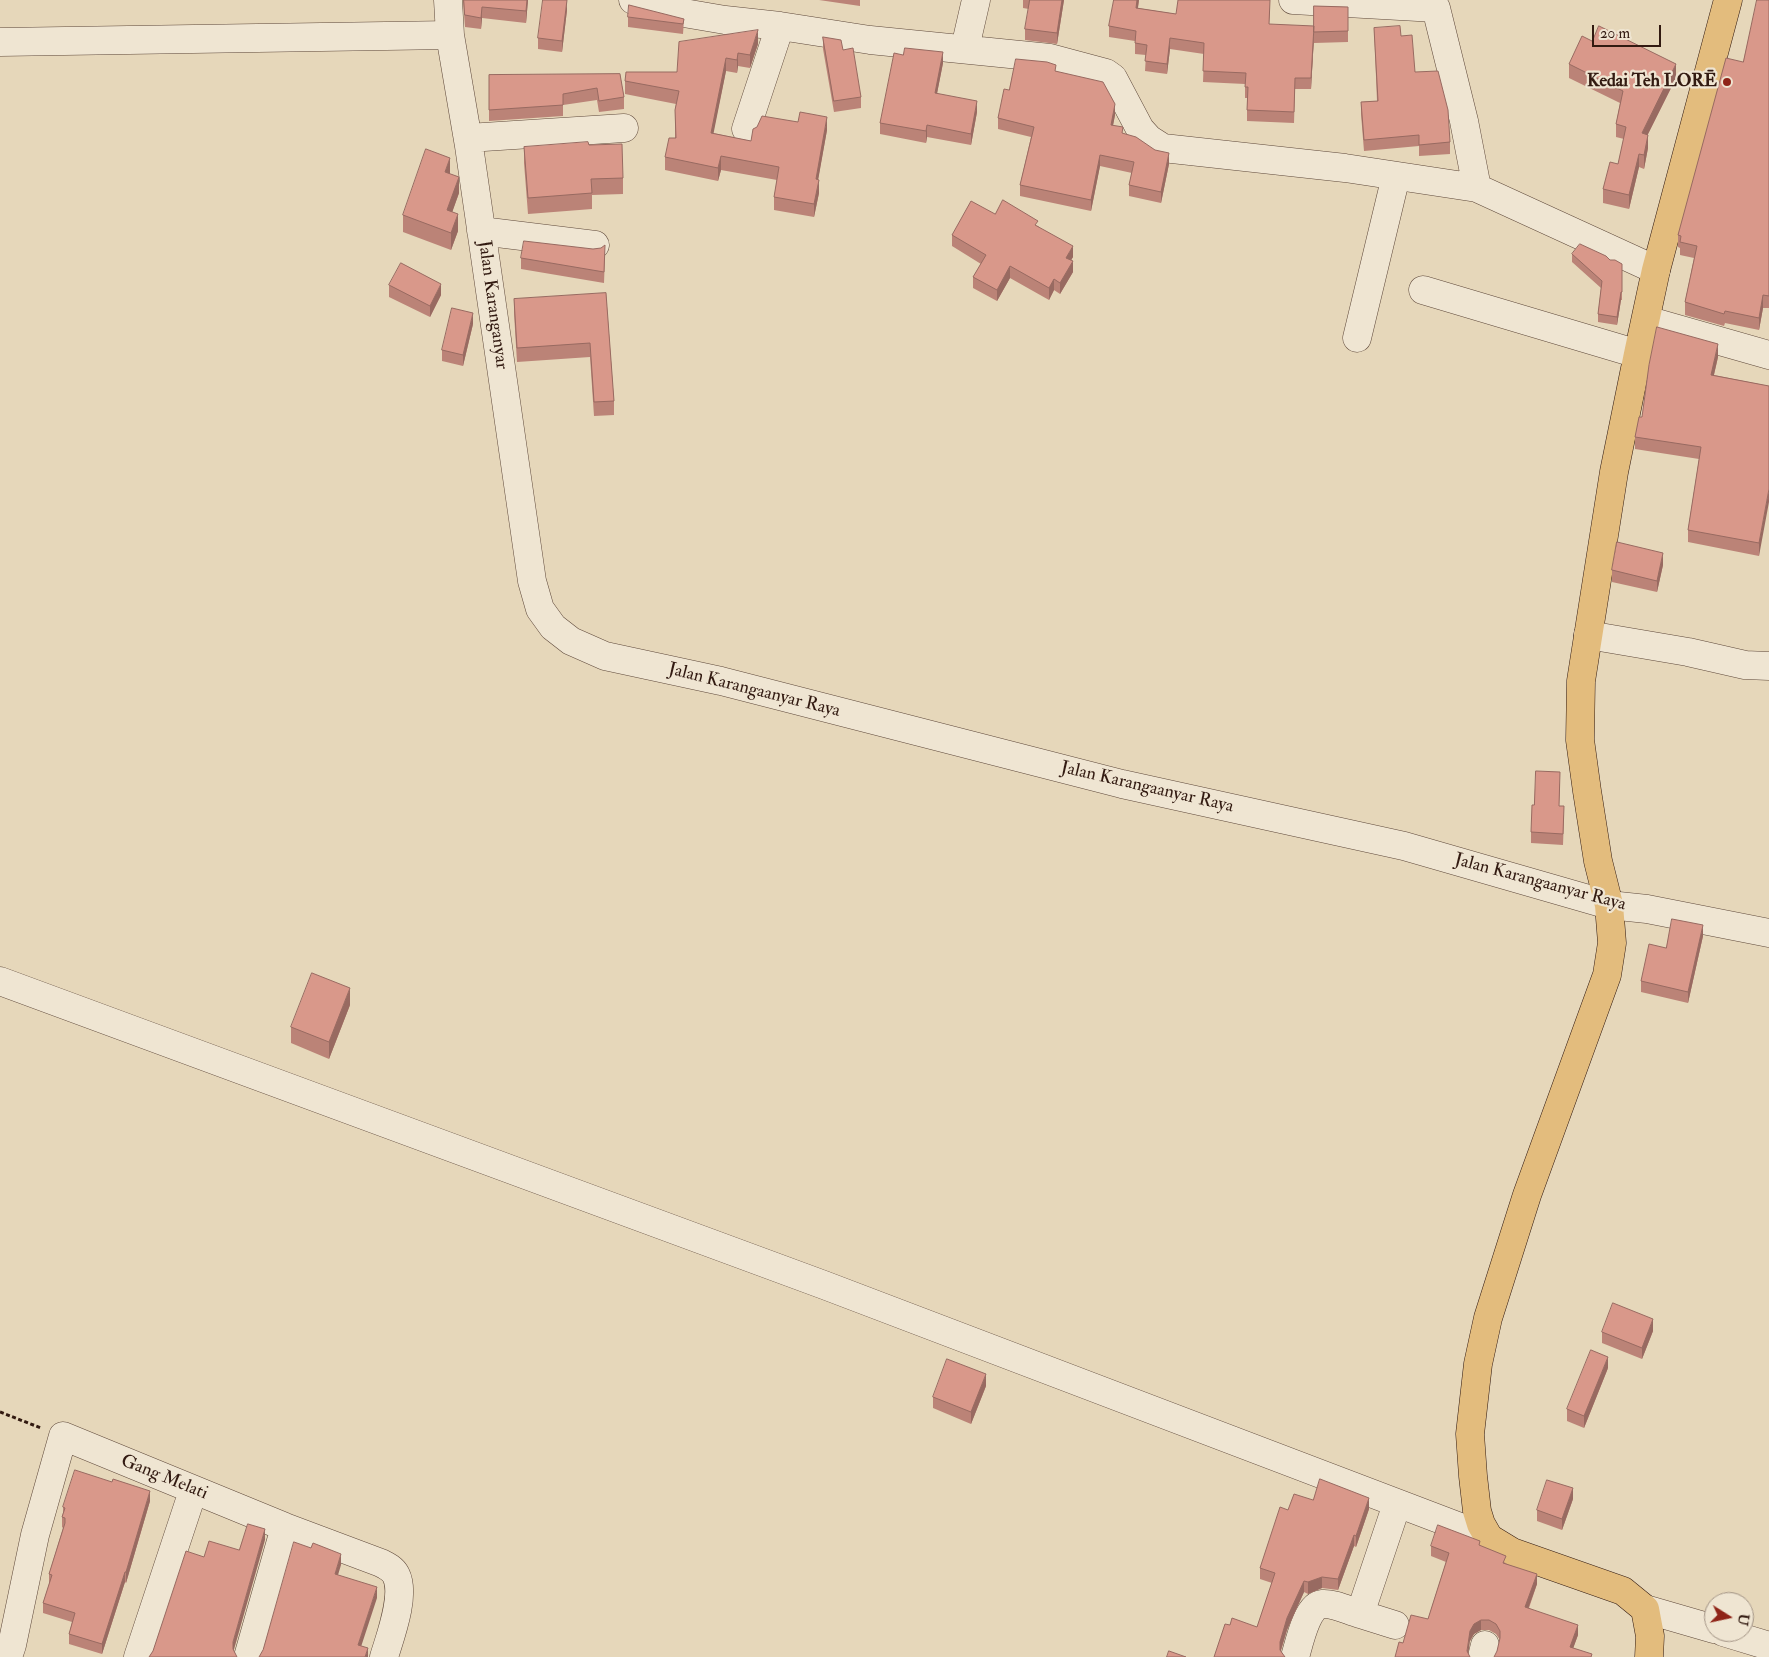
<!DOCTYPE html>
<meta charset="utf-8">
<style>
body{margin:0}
#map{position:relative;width:1769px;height:1657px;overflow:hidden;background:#e6d7ba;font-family:"IM FELL Double Pica",serif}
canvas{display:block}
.north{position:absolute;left:1704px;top:1592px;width:50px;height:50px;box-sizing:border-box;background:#efe5d2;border:1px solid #a39485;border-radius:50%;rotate:100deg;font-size:14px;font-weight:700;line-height:20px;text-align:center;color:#321a11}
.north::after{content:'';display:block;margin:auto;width:18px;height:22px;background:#8f2418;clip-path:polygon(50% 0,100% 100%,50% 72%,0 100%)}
.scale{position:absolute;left:1592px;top:25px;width:69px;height:22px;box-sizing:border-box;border:2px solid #321a11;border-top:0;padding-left:6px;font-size:15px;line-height:18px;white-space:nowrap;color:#321a11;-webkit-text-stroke:4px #efe5d2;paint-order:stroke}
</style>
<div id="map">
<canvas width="1769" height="1657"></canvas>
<div class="north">U</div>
<div class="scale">20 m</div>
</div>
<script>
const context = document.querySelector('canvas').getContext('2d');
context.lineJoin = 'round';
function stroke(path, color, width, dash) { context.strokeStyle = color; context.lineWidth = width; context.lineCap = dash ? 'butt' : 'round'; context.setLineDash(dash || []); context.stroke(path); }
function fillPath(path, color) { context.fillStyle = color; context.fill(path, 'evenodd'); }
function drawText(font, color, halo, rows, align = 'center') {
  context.font = font + ' "IM FELL Double Pica",serif'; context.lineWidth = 4.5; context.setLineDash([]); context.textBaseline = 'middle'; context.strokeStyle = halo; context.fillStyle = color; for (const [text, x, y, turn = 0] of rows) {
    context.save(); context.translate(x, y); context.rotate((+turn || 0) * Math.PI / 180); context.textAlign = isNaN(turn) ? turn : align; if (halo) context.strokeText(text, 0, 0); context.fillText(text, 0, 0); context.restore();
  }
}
const minor = new Path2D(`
 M448,0L450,35L469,146L532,581L540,609L553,627L571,641L605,656L721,681L1122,784L1404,846L1609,905L1647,909L1769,933
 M633,0L672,11L674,0
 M672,11L725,20L780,26L870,40L1050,58L1106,73L1113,78L1140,129L1149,139L1163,148L1345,168L1477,188L1464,121L1436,8L1293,0
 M0,42L450,35
 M965,48L976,0
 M746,129L780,26
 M468,138L624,128
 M1477,188L1656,270
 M481,231L595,245
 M1423,290L1638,354
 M1646,320L1769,355
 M1357,338L1396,176
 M1588,635L1688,652L1745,665L1769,666
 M0,981L824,1285L1489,1538
 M1645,1609L1714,1629
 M1360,1614L1395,1625
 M1723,1632L1769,1646
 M8,1657L12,1645L35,1535L63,1436L285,1527L381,1563C387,1566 393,1569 396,1575C406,1595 390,1637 384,1657
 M138,1657L193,1491
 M248,1657L285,1527
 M1295,1657C1299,1644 1307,1605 1322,1604C1334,1603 1349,1611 1360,1614L1397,1504
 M1482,1657L1485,1645`);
const major = new Path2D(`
 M1649,1657L1650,1636L1645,1609L1623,1591L1512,1552L1489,1538L1481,1524L1477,1511L1473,1476L1470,1434L1478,1364L1488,1318L1527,1195L1607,975L1612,943L1609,905L1598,861L1587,791L1580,740L1581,681L1614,472L1638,354L1656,270L1728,0`);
stroke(minor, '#5f493b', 29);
stroke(major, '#321a11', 29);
stroke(new Path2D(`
 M0,1412L41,1428`), '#321a11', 3, [4, 2.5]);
stroke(minor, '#efe5d2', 28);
stroke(major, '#e3bc7d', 28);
fillPath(new Path2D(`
 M463,0H528L526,23L482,18L481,29L465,27Z
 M819,0H860V6Z
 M1023,0H1064L1057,44L1025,40V29L1029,9L1023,8Z
 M1114,0H1139L1138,8L1176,14L1270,11L1269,24L1314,37L1311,89H1295L1294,123L1247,121V98H1245V84L1203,82L1204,54L1170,49L1167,74L1145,71L1146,55L1135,54V41L1109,37V26Z
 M1769,0V308H1763L1759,330L1725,323L1724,326L1685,315V302L1694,258L1680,255V248L1678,247V235Z
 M1314,6L1348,7V42L1314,43Z
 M567,10L562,52L538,49V38Z
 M628,17L684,19L683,34L628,27Z
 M1374,28L1401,36L1415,72L1450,142V154L1419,156V146L1364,151L1361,114V102L1377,101Z
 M823,37L843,50L861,97V108L834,112L823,49Z
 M758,44L750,68L738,66L737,73L726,71L713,133L751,141L827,130L818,179L819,193L814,217L774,210V197L777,180L721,170L718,181L665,170V157L675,138V110L676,104L625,94V81L677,72Z
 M903,55L943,63L937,93L977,112L971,145L927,137L926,143L880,134V123Z
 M1569,64L1676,78L1648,134V148L1644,169L1639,167L1629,209L1603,203V189L1618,164L1624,139L1616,137V124L1620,103L1569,78Z
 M1056,71L1115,115L1113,125L1123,134L1169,164L1161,203L1129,196V185L1132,173L1100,166L1091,211L1020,196V185L1031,137L998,129V118L1009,90Z
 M620,74L624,97V109L599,112L597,100L563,105V116L489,121V75Z
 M589,145L623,178V194L592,195V209L528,214L524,163V147Z
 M450,174L459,193L452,212L458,231L451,250L403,232V215Z
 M995,214L1038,226L1073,257L1071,260L1073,272L1060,294L1054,290L1049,300L1010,278L997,301L973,288V277L981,264L952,246V235Z
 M1572,254L1610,260L1622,264V300H1621L1617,325L1598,322V314L1601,288L1572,262Z
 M605,256L604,283L521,269V258Z
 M389,285L441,295L430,317L389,297Z
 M606,293L614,401V415L594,416L590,357L517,362L514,313V299Z
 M473,324L463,366L442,361V350Z
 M1718,357L1714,375L1769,386L1759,556L1688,542V530L1699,459L1635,449V437L1642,417Z
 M1663,565L1657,592L1612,582V570Z
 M1560,783L1559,806L1564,817L1563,845L1531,843V832Z
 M1703,936L1688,1003L1641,992V981L1666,948Z
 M350,1005L329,1059L291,1043V1027Z
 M1653,1331L1642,1359L1602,1343V1332Z
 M1608,1368L1584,1428L1567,1421V1409Z
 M986,1386L971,1424L933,1408V1397Z
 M1573,1499L1562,1530L1537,1521V1510Z
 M1313,1500L1369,1509L1356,1547L1354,1546L1338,1590L1322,1588L1308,1594L1304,1592L1287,1630L1281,1651L1230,1625L1257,1627L1272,1583L1260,1579V1568L1288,1510Z
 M150,1501L126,1583L125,1582L102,1654L69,1644V1634L72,1622L43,1613V1603L49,1584V1574L63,1528L62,1527V1517L63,1513V1507Z
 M1431,1546H1480L1537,1584L1529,1608L1578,1635L1573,1648L1592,1657L1497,1651L1500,1640L1496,1634L1489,1630H1481L1474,1634L1470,1641L1403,1643L1428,1619L1446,1562L1431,1556Z`), '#bb8377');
fillPath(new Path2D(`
 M527,0H528L526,23V11Z
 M567,0V10L562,52V41Z
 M1062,0H1064L1057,44V33Z
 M1137,0H1139L1136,19V8Z
 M482,7V18L481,29V18Z
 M1314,26V37L1311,89V78Z
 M758,30V44L750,68V55Z
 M1170,38V49L1167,74V64Z
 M943,52V63L935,104V93Z
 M738,53V66L737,73V60Z
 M726,58V71L711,146V133Z
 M1676,64V78L1642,146V133Z
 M977,101V112L971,145V134Z
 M1115,104V115L1111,136V125Z
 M827,117V130L816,192V179Z
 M927,125V137L926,143V131Z
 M1648,135V148L1644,169V155Z
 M1169,153V164L1161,203V192Z
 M1639,154V167L1629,209V195Z
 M1100,155V166L1091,211V200Z
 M721,156V170L718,181V168Z
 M450,158V175L445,172Z
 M459,177V193L447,227V210Z
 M819,180V193L814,217V204Z
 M458,214V231L451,250V233Z
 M1073,246V257L1066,269V258Z
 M1073,261V272L1060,294V283Z
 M1010,266V278L997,301V290Z
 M1054,279V290L1049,300V288Z
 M441,284V295L430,317V306Z
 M1621,292V300L1617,325V317Z
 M1763,295V308L1759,330V318Z
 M473,313V324L463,366V355Z
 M1718,344V357L1711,387V375Z
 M1769,489V502L1759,556V543Z
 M1663,553V565L1657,592V581Z
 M1703,925V936L1688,1003V992Z
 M350,988V1005L329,1059V1042Z
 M1653,1319V1331L1642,1359V1348Z
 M1608,1357V1368L1584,1428V1416Z
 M986,1374V1386L971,1424V1412Z
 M1573,1488V1499L1562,1530V1519Z
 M150,1491V1501L126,1583V1572Z
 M1369,1498V1509L1356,1547V1536Z
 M265,1529V1540L233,1653V1642Z
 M1354,1535V1546L1338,1590V1579Z
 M341,1554V1565L335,1585V1574Z
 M125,1572V1582L102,1654V1644Z
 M1537,1574V1584L1525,1617V1607Z
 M1322,1577V1588L1308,1594V1582Z
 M1304,1581V1592L1287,1630L1280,1653V1642L1287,1618Z
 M377,1587V1598L358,1656V1645Z
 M1481,1620V1630L1474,1634L1470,1641L1468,1657L1467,1651L1470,1631L1474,1624Z
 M1578,1625V1635L1570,1657V1647Z
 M368,1648V1657H365Z`), '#986a61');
const building = new Path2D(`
 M464,0H527L526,11L482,7L481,18L465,15Z
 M543,0H567L562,41L538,38Z
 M1030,0H1062L1057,33L1025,29Z
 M1114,0H1137L1136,8L1176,14L1178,0H1270L1269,24L1314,26L1311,78H1295L1294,112L1247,110L1248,87H1245L1246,73L1203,71L1204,43L1170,38L1167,64L1145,61L1147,45L1135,43L1136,31L1109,26Z
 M1757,0H1769V296L1763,295L1759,318L1725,311L1724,314L1685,302L1697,246L1680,242L1681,236L1678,235L1726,58L1743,62Z
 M629,5L684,19L683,24L628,17Z
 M1314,6L1348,7V31L1314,32Z
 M1400,26L1401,36L1412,35L1415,72L1438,71L1448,110L1450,142L1419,145V135L1364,140L1361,102L1378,101L1374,28Z
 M1599,26L1676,64L1642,133L1648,135L1644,155L1639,154L1629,195L1603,189L1610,162L1618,164L1626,127L1616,124L1623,91L1569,64L1582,36L1592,41Z
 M758,30L750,55L738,53L737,60L726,58L711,133L751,141L753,129L757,127L762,116L798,122L800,112L827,117L816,179L819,180L814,204L774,197L779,167L721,156L718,168L665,157L669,138H676L675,110L679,91L625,81L626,72H677L679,42Z
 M823,37L841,40L843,50L853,48L861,97L834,101Z
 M905,48L943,52L935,93L977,101L971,134L927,125L926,131L880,123L894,53L903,55Z
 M1016,59L1047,62L1056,65L1055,71L1103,82L1115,104L1111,125L1123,127L1122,133L1136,137L1155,150L1169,153L1161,192L1129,185L1134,162L1100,155L1091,200L1020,185L1034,127L998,118L1004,89L1009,90Z
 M620,74L624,97L599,101L597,88L563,94V105L489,110V75Z
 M588,142L589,145L622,144L623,178L591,179L592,193L528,198L524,147Z
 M426,149L450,158L445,172L459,177L447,210L458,214L451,233L403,215Z
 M1003,200L1038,221L1035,225L1073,246L1066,258L1073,261L1060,283L1054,279L1049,288L1010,266L997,290L973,277L986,255L952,235L971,201L995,214Z
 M524,241L593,249L601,248L605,245L604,272L521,258Z
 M1580,244L1606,256L1610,260H1615L1622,264V292H1621L1617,317L1598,314L1602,281L1572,254Z
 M401,263L441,284L430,306L389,285Z
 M606,293L614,401L594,402L590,343L517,348L514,299Z
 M452,308L473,313L463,355L442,350Z
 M1657,327L1718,344L1711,375L1769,386V489L1759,543L1688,530L1701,447L1635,437L1639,417H1642L1649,365Z
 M1617,542L1663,553L1657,581L1612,570Z
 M1536,771L1560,772L1559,806H1564L1563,834L1531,832L1532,805H1534Z
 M1672,919L1703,925L1688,992L1641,981L1649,944L1666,948Z
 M312,973L350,988L329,1042L291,1027Z
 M1613,1303L1653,1319L1642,1348L1602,1332Z
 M1591,1350L1608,1357L1584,1416L1567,1409Z
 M947,1359L986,1374L971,1412L933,1397Z
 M75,1470L112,1482L113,1479L150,1491L126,1572H125L102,1644L69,1634L75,1613L43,1603L52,1575L49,1574L65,1523V1518L62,1517L65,1508L63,1507Z
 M1320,1479L1369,1498L1356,1536L1354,1535L1338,1579L1322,1577L1308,1582L1304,1581L1287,1618L1280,1642V1650L1285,1657H1214L1225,1624L1230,1625L1232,1618L1257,1627L1275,1573L1260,1568L1280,1507L1288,1510L1294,1494L1313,1500Z
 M1547,1480L1573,1488L1562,1519L1537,1510Z
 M248,1524L265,1529L233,1642V1649L237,1657H149L153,1651L186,1551L204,1557L209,1541L239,1550Z
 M1438,1525L1480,1541L1479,1545L1506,1556L1503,1563L1537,1574L1525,1607L1578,1625L1570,1647L1592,1654L1591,1657H1494L1497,1651L1500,1638V1631L1496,1624L1489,1620H1481L1474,1624L1470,1631L1467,1651L1470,1657H1395L1399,1642L1403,1643L1411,1615L1428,1619L1449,1553L1431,1546Z
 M294,1542L311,1548L313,1543L341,1554L335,1574L377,1587L358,1645L368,1648L365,1657H259L263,1650Z
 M1169,1651L1186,1657H1167Z`);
fillPath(building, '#d9988a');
stroke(building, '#986a61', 1);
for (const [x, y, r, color] of [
 [1727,82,5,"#8f2418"]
]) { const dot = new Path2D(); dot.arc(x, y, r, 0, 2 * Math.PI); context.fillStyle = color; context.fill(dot); stroke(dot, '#efe5d2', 2); }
drawText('bold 18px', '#321a11', '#efe5d2', [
 ["Kedai Teh LORĒ",1717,82]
], 'right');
drawText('18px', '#321a11', '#efe5d2', [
 ["Jalan Karanganyar",492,305,82],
 ["Jalan Karangaanyar Raya",754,691,14],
 ["Jalan Karangaanyar Raya",1147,788,13],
 ["Jalan Karangaanyar Raya",1540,883,15],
 ["Gang Melati",164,1478,22]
]);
</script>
